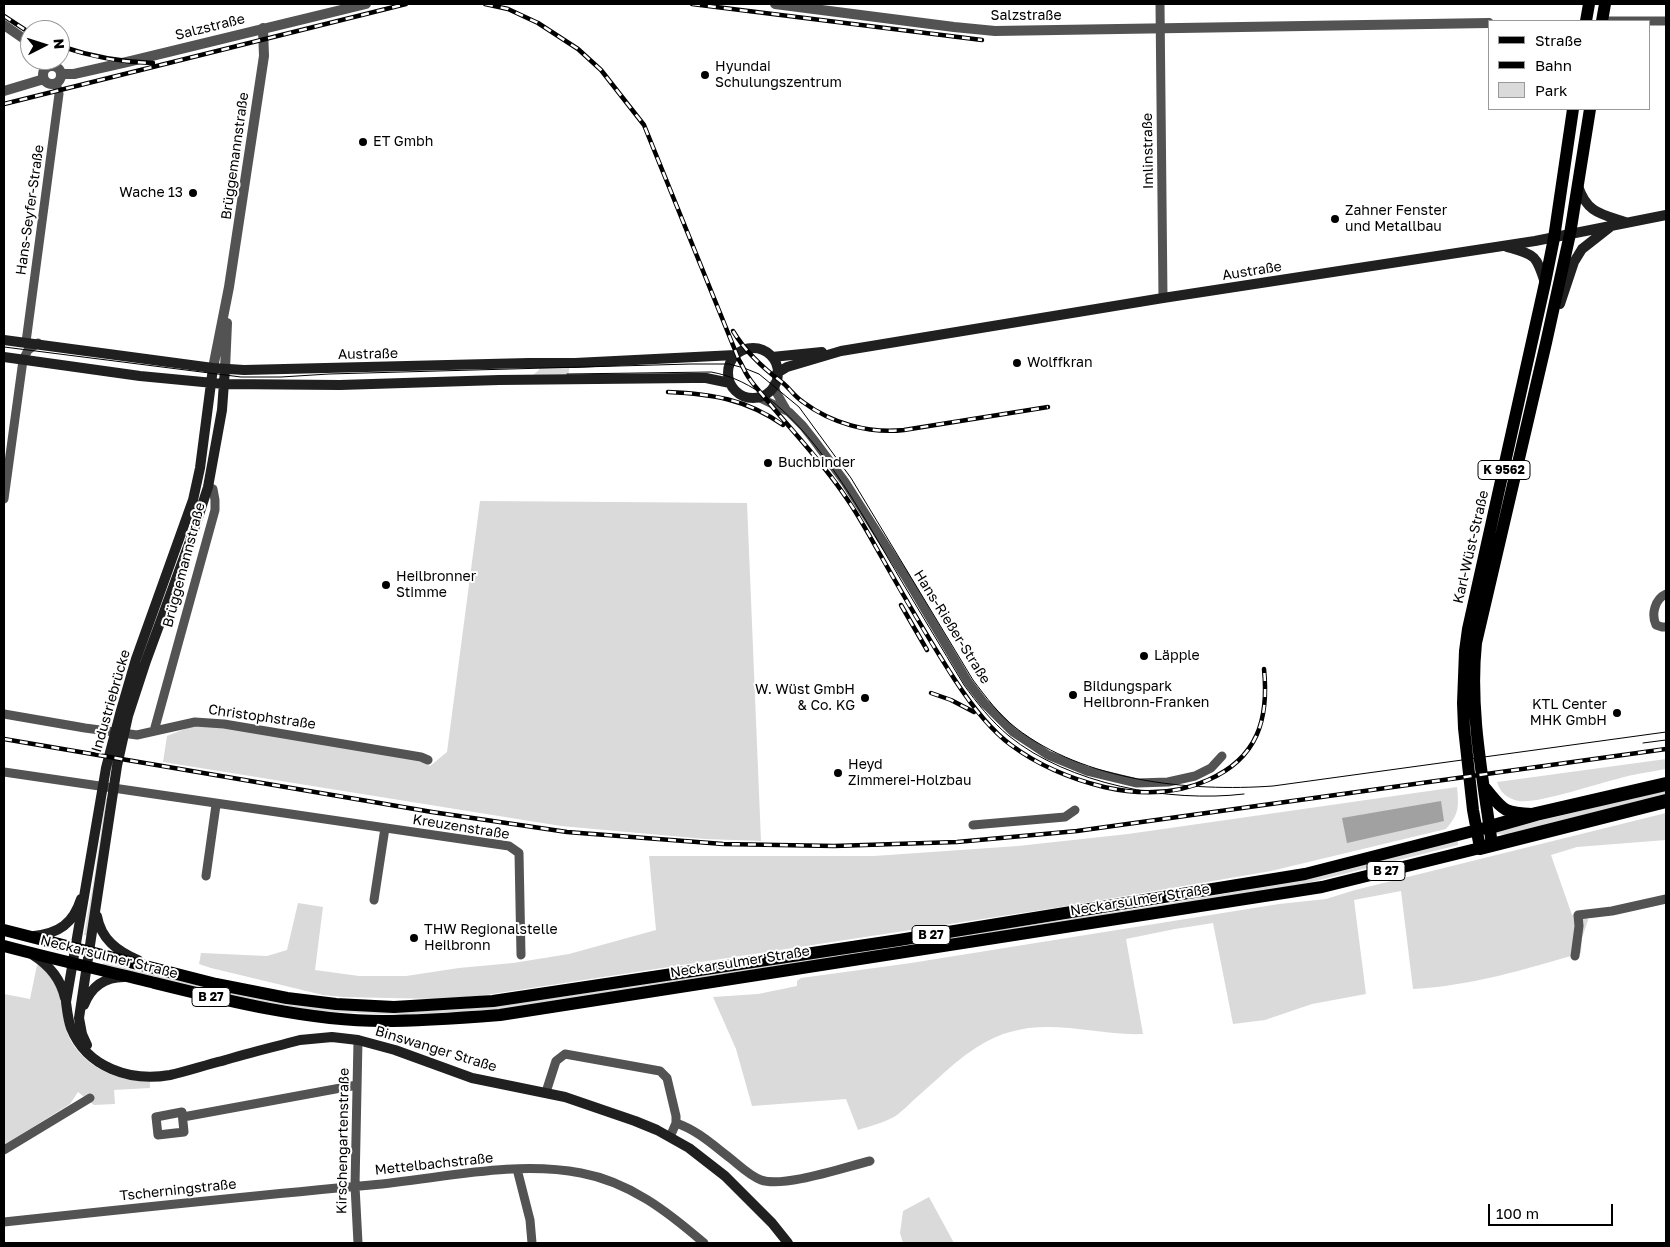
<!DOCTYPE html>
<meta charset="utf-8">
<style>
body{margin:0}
#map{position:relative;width:1670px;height:1247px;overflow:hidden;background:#fff;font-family:"Golos Text",sans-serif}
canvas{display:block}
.frame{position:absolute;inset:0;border:5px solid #000;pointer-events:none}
.legend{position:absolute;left:1488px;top:20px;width:162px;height:90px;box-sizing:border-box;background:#fff;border:1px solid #999;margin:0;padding:6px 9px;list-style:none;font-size:15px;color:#000}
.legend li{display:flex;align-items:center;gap:10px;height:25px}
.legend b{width:25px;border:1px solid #999}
.north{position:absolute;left:20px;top:20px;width:50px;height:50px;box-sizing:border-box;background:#fff;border:1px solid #999;border-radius:50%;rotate:85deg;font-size:14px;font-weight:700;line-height:20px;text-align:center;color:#000}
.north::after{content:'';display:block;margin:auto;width:18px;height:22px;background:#000;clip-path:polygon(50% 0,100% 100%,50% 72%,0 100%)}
.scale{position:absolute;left:1488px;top:1204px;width:125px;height:22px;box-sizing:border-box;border:2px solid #000;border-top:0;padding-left:6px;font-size:15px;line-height:18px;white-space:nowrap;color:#000;-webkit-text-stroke:4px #fff;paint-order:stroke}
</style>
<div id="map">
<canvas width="1670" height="1247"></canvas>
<div class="frame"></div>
<ul class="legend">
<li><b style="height:6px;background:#000"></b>Straße</li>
<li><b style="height:6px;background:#000"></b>Bahn</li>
<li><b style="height:14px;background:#dadada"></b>Park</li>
</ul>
<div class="north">N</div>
<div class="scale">100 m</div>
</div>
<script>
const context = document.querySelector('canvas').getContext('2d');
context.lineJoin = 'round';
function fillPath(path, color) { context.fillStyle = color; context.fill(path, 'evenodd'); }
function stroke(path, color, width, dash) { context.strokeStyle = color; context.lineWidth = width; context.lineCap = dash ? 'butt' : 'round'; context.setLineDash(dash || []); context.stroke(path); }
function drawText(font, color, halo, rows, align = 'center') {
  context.font = font + ' "Golos Text",sans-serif'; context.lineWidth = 4; context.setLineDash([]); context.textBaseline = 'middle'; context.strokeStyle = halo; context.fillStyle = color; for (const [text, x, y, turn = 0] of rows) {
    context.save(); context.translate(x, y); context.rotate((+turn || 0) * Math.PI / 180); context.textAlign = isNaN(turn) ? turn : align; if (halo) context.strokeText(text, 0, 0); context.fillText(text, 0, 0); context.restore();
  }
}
fillPath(new Path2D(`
 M570,365L568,376L533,375L539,370V367Z
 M480,501L747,503L761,841L705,839L561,826L163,762L167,736L195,725L223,727L420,760L430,766L447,752Z
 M1666,759V769C1650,772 1633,774 1617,779C1596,784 1537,804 1519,801C1507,799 1500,792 1497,782Z
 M1457,787C1459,807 1459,814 1446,829L1271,871L1061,907L479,996L437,999L342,997L323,995L211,968L199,964L201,953L267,956L287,950L298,903L323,907L315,970L359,976H406L459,968L513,963L569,954L656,930L649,856H874L1018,846L1128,834Z
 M1666,790V796L1508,835L1496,834L1495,832L1518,826Z
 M106,798L108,799L89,936L84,935L94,879Z
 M1666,813V840L1577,847L1551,855L1572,915L1586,913L1588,920L1582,938L1581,953C1526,969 1471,986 1413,989L1401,891L1354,900L1366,994L1312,1004L1265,1020L1233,1024L1213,923L1175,929L1126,939L1143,1034C1099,1036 1054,1019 1010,1032C973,1042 945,1073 917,1097C910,1103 902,1112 894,1117C883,1123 870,1126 858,1130L846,1099L752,1106L736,1049L713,997L758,994L797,986V981L801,978L911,963L1279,904L1326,899L1355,890Z
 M1458,841V845L1292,887L506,1009L402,1015L315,1011L204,991L102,966L103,963L214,989L404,1012L463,1009L561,997L1166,904L1245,890Z
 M37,965L51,969C54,974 59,980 60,986C63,1000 61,1015 66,1029C74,1056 100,1073 126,1079C134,1081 142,1080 150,1080V1088L114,1090L115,1104L94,1105L78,1092L70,1104L4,1145V994L30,999Z
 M929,1197L954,1243H903L900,1233L903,1211Z`), '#dadada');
fillPath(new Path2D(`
 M1441,801L1444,821L1347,843L1342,818Z`), '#a1a1a1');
stroke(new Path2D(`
 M1160,4L1163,298
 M1602,21H1666
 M26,342L59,94L56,83
 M774,384L776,392L787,411
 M758,397L789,412L803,426L814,440L845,482L905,576L968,682L984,703L1013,732L1048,755L1087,771L1137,783L1168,782L1195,776L1211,768L1222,756
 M4,499L23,360L28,350L38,343
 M1666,594C1655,599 1651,614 1656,625L1662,627H1666
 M4,714L85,728L137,735L195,722L224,724L421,757L428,760
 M154,731L215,510V500L213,489L208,487
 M4,772L509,846L519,853L521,955
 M973,825L1065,817L1075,810
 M206,876L216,805
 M374,900L385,828
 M1575,956L1579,926L1578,915L1612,911L1666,899
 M546,1092L556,1061L565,1054L660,1071L667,1078L676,1116V1123L670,1137
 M182,1112L184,1132L158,1135L156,1117Z
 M183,1117L357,1085
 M676,1123C697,1130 713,1145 730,1158C740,1166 750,1176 761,1180C784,1188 845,1167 870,1161
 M4,1150L90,1098
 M517,1169L530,1220L532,1243
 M4,1222C126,1209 249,1196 371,1185C440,1179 513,1160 581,1173C630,1182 668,1212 704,1243
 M358,1243L355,1186L358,1040`), '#535353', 9);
stroke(new Path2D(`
 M775,4L954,27L995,31L1489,23
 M4,25L30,43
 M43 75a9 9 0 1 1 18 0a9 9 0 1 1-18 0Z
 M61,74H74L127,62L366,4
 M4,91L44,79
 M213,368L229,287L264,56L263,28
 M225,369L227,323`), '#535353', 10);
stroke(new Path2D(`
 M1578,186C1587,213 1601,214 1625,222
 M1507,247C1535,255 1536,254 1545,283
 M1560,304L1574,262L1582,249L1610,227
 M4,340L213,368L244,370L529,363H575L735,355
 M728 373a25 25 0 1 1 50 0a25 25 0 1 1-50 0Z
 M4,357L140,376L224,384L340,385L499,380L692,378H706L730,383
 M772,357L822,352
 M213,368L200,468L193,500L136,659L120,714L106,768L66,1002C67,1010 68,1020 71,1028C87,1068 131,1082 170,1075C188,1071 205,1065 222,1061C248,1053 274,1047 300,1040L332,1037L358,1040L395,1050L472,1078L565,1097L635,1121L657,1130L689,1148L725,1176L772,1223L788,1243
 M777,373L787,367L841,351L1163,298L1535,241L1666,215
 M97,916C101,939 117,951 138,960
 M34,936C59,933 73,924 81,899
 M33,955C49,965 61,980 65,998
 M84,1005C91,987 104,977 124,977
 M87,1045L82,1034L79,1018L117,766L128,716L146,661L193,533L208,487L222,410L225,369`), '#202020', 10);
stroke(new Path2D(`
 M1586,21L1589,4
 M1602,21L1605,4
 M1485,788C1503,809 1502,813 1532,814
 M1492,845C1483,778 1469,710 1476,643L1546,343L1570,234L1590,109
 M4,930L216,984L287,998L336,1004L394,1007L493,1001L899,940L1305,874L1485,828
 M4,946C53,959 102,970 151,982C224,1000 308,1021 383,1021C422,1021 461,1018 500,1015L1322,887L1480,848L1473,810L1464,728L1463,703L1465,651L1468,629L1545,283L1554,238L1573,109`), '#000', 12);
stroke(new Path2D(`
 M1490,827L1536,814L1666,784
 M1480,848L1666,801`), '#000', 14);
stroke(new Path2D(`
 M4,347L241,377H281L329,374L691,364H729L744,368L759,374L799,407L851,478L973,680C986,697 999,715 1016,728C1084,781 1189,792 1273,786L1666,732
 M567,374L711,372C795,386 855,503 895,570C918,609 941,647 964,685C977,703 991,721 1009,736C1068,784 1169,803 1244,794
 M1643,743L1666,740`), '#000', 1);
const rail = new Path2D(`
 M485,4L508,9L538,23L578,49L601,70L644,125L739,360C743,366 745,373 749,378C755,387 763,395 770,404C795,434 823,463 845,496C857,513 867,531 877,549C902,593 927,637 955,680C970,703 988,728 1011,745C1038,765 1071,779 1104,787C1139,795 1175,795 1208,780C1258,758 1269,719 1264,669
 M692,4L982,40
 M4,16L30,33
 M60,46C92,57 119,62 153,63
 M4,104L406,4
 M733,331C745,351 764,369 783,383C790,389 795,397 803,402C831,423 869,434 904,430L1048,407
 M668,392C712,394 746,399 783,425
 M901,605L927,650
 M931,693L951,700L974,712
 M4,739L432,812L567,832L723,844L834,846L957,842L1077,831L1666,749`);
stroke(rail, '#000', 4.5);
stroke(rail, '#fff', 2.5, [8]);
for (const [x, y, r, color] of [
 [705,75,5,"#000"],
 [363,142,5,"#000"],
 [193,193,5,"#000"],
 [1335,219,5,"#000"],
 [1017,363,5,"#000"],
 [768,463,5,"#000"],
 [386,585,5,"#000"],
 [1144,656,5,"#000"],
 [1073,695,5,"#000"],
 [865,698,5,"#000"],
 [1617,713,5,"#000"],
 [838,773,5,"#000"],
 [414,938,5,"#000"]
]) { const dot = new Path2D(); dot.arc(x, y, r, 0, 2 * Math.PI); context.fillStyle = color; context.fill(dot); stroke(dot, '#fff', 2); }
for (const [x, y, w] of [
 [1504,470,52],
 [1386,871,38],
 [931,935,38],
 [211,997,38]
]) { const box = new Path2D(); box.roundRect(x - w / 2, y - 9.5, w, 19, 4); context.fillStyle = '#fff'; context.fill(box); stroke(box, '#000', 1); }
drawText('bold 12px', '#000', null, [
 ["K 9562",1504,470],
 ["B 27",1386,871],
 ["B 27",931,935],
 ["B 27",211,997]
]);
drawText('14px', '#000', '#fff', [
 ["Salzstraße",1026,16],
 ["Salzstraße",210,27,-14],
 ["Imlinstraße",1148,151,-91],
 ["Brüggemannstraße",235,156,-82],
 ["Hans-Seyfer-Straße",30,210,-82],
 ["Austraße",1252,271,-9],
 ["Austraße",368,354,-1],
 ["Karl-Wüst-Straße",1471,547,-77],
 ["Brüggemannstraße",184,565,-75],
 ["Hans-Rießer-Straße",952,627,58],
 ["Industriebrücke",111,701,-74],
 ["Christophstraße",262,717,8],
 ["Kreuzenstraße",461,827,9],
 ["Neckarsulmer Straße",1140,900,-9],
 ["Neckarsulmer Straße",109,957,14],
 ["Neckarsulmer Straße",740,962,-9],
 ["Binswanger Straße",436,1049,17],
 ["Kirschengartenstraße",343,1141,-89],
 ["Mettelbachstraße",434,1164,-6],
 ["Tscherningstraße",178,1190,-6]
]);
drawText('14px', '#000', '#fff', [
 ["Hyundai",715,67],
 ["Schulungszentrum",715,83],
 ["ET Gmbh",373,142],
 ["Wache 13",183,193,"right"],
 ["Zahner Fenster",1345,211],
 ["und Metallbau",1345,227],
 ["Wolffkran",1027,363],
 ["Buchbinder",778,463],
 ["Heilbronner",396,577],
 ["Stimme",396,593],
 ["Läpple",1154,656],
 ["Bildungspark",1083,687],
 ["Heilbronn-Franken",1083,703],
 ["W. Wüst GmbH",855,690,"right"],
 ["& Co. KG",855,706,"right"],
 ["KTL Center",1607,705,"right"],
 ["MHK GmbH",1607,721,"right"],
 ["Heyd",848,765],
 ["Zimmerei-Holzbau",848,781],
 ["THW Regionalstelle",424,930],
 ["Heilbronn",424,946]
], 'left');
</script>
